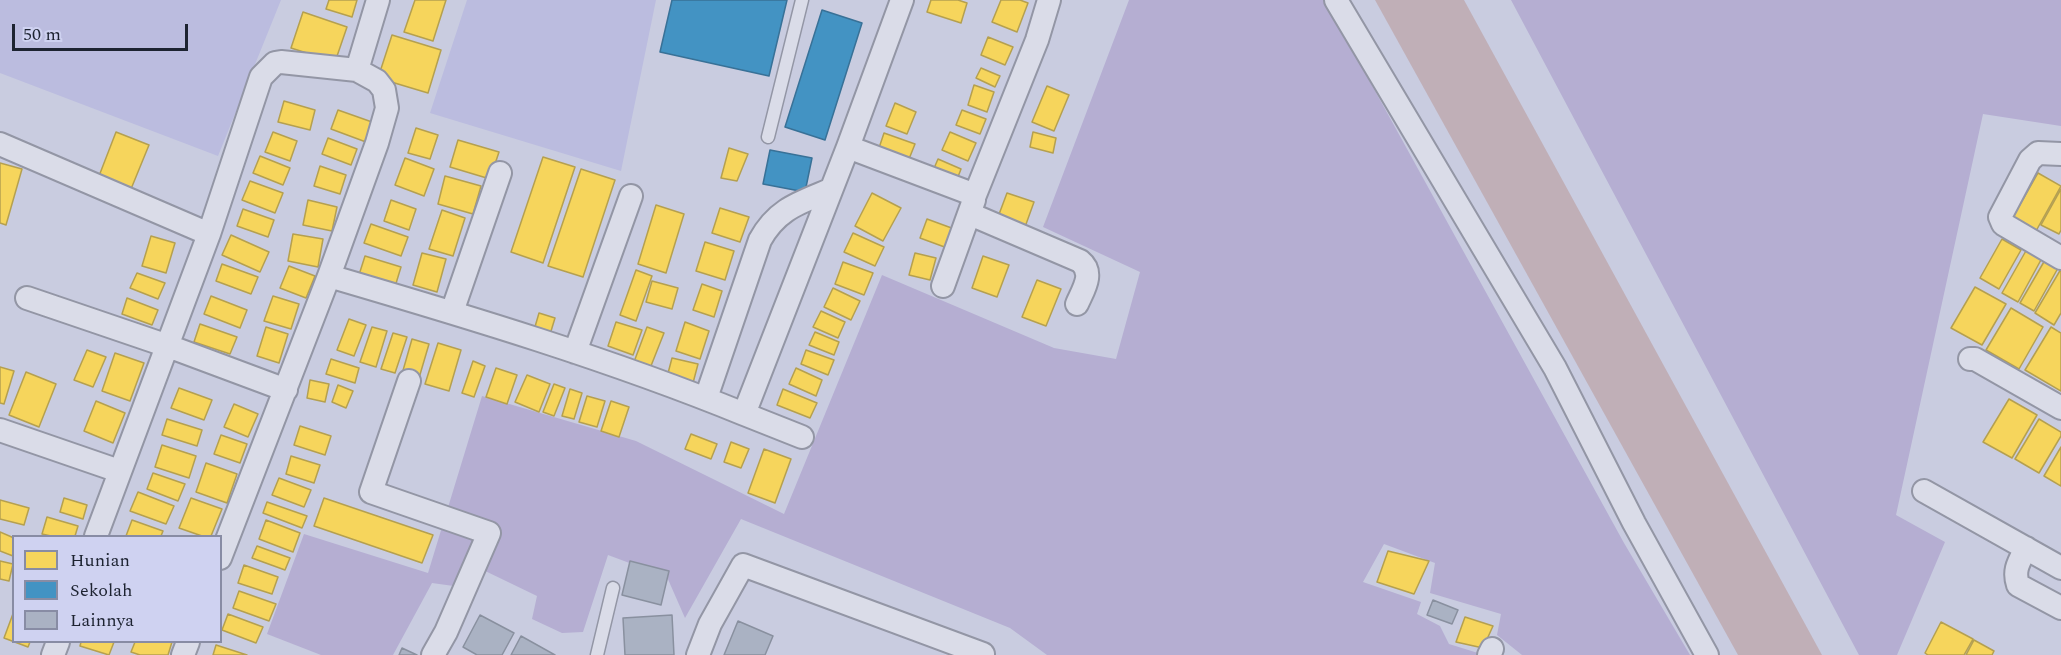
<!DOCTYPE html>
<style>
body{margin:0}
#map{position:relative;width:2061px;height:655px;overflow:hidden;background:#c9cce0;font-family:Spectral,serif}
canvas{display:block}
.legend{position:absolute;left:12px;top:535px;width:210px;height:108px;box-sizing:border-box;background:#cfd2f1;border:2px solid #888ca4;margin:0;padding:8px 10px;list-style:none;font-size:18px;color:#1d2331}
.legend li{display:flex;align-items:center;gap:12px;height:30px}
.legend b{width:30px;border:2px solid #888ca4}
.scale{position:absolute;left:12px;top:24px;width:176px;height:27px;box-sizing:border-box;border:3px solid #1d2331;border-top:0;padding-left:8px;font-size:18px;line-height:21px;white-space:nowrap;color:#1d2331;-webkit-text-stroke:4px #cfd2f1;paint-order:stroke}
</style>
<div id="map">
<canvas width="2061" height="655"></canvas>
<ul class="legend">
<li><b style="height:16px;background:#f6d55c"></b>Hunian</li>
<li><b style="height:16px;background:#4393c3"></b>Sekolah</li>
<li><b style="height:16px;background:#aab2c3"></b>Lainnya</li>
</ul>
<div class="scale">50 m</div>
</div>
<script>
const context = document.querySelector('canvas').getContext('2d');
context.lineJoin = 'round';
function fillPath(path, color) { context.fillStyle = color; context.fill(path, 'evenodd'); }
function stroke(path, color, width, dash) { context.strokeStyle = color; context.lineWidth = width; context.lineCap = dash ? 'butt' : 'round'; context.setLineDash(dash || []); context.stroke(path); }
fillPath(new Path2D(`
 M0,0H281L218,156L0,73Z
 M467,0H656L621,171L430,113Z`), '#bbbcdf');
fillPath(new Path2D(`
 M1129,0H1325L1624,543L1690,655H1522L1497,635L1501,614L1430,593L1435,563L1384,544L1363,582L1421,602L1417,614L1440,626L1449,644L1478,653L1476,655H1047L1010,628L741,519L685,618L667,577L608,555L583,632L562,633L532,619L537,596L479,568L468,588L432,583L393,655H321L267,634L304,534L428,573L482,396L636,441L784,514L882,275L1054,348L1116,359L1140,272L1043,227Z
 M1511,0H2061V126L1983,114L1896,515L1945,542L1897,655H1859Z`), '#b5aed2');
fillPath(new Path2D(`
 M1375,0H1464L1822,655H1738Z`), '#c0afb7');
const homes = new Path2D(`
 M329,0H357L352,17L326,9Z
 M415,0H446L433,41L404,32Z
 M931,0H958L967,3L961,23L927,12Z
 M1001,0H1020L1028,3L1017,32L992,22Z
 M303,12L347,27L335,62L291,48Z
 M392,35L441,50L428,93L378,78Z
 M988,37L1013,47L1005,65L981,55Z
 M981,68L1000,76L995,87L976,78Z
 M974,85L994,92L987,112L968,105Z
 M1047,86L1069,95L1054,131L1032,122Z
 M284,101L315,110L310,130L278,122Z
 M895,103L916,112L907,134L886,126Z
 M338,110L372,122L366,142L331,129Z
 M962,110L986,119L980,134L956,125Z
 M416,128L438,135L430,159L408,153Z
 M116,132L149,145L131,189L99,176Z
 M273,132L297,141L290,161L265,152Z
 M950,132L976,143L968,161L942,150Z
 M1033,132L1056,138L1053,153L1030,147Z
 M884,133L915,144L909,159L879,148Z
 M328,138L357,149L351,165L322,154Z
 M458,140L499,152L490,179L450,167Z
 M729,148L748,154L737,181L721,178Z
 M260,156L290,168L283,185L253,173Z
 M543,157L575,167L543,263L511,252Z
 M405,158L434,169L424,196L395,185Z
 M938,159L961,169L956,182L932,173Z
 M0,163L22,169L6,225L0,223Z
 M320,166L346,175L340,194L314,186Z
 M581,169L615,180L583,277L548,266Z
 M2038,173L2061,186L2036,231L2013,217Z
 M445,176L481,186L473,214L438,204Z
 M250,181L283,193L275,213L242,200Z
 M2061,189V230L2059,234L2041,225Z
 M872,193L901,208L883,241L855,226Z
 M1007,193L1034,202L1025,227L998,217Z
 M308,200L337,207L332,231L303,225Z
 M391,200L416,209L409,230L384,221Z
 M656,205L684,214L666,273L638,264Z
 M720,208L749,217L740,242L712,233Z
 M243,209L274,220L268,237L237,226Z
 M442,210L465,218L453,256L429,249Z
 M927,219L957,230L950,249L920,238Z
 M371,224L408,237L401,256L364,243Z
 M853,233L884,247L875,266L844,252Z
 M293,234L323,239L318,267L288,261Z
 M231,235L269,252L260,272L222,255Z
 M151,236L175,243L166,273L142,266Z
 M2002,239L2021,250L1999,289L1980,278Z
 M705,242L734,251L725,280L696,271Z
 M2027,249L2042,258L2018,302L2002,293Z
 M422,253L446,259L437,292L413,285Z
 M915,253L936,258L930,280L909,275Z
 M365,256L401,267L394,290L358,278Z
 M983,256L1009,265L997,297L972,288Z
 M2045,260L2058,268L2034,311L2020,303Z
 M843,262L873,273L864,295L835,284Z
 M222,264L258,277L251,294L216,281Z
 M289,266L315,276L306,298L280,288Z
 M2061,269V313L2054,325L2035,313Z
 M636,270L652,276L636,321L620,315Z
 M137,273L165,283L158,299L130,288Z
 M1037,280L1061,289L1046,326L1022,317Z
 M652,281L678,288L672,309L646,302Z
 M702,284L722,291L714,317L693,310Z
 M1975,287L2006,304L1982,345L1951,328Z
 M833,288L860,301L851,320L824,307Z
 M211,296L247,310L240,328L204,314Z
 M273,296L299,304L291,329L264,321Z
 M127,298L158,310L152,325L122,314Z
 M2011,308L2043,327L2019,369L1986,350Z
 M821,311L845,322L838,338L813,327Z
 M539,313L555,318L548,341L532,337Z
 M349,319L366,325L354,356L337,350Z
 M616,322L642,330L633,355L608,346Z
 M685,322L709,331L700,359L676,351Z
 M200,324L237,337L230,354L194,342Z
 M266,327L288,334L279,363L257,356Z
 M372,327L387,331L376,367L360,362Z
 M647,327L664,333L647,376L631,370Z
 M2051,327L2061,333V391L2025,370Z
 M815,332L839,342L834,355L809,345Z
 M393,333L407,337L395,373L381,369Z
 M412,339L429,344L419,378L402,374Z
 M438,343L461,350L449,391L425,384Z
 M87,350L106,357L93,387L74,380Z
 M806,350L834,360L828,375L801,364Z
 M115,353L144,363L130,401L102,391Z
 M672,358L698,364L693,383L667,377Z
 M331,359L359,368L355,383L326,374Z
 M473,361L485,366L474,397L462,393Z
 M0,367L14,371L4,404L0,403Z
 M496,368L517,375L507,404L486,397Z
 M796,368L822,380L816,396L789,384Z
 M26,372L56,384L39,427L9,415Z
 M527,375L550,384L539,412L515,402Z
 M310,380L329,384L325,402L307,398Z
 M554,384L565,388L554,416L543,412Z
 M338,385L353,391L346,408L332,402Z
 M179,388L212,400L204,420L171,408Z
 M570,389L582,393L574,419L562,416Z
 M783,389L817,403L810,418L777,405Z
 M587,396L605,401L597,427L579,422Z
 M2009,399L2037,415L2012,458L1983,442Z
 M96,401L125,413L113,443L84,431Z
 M611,401L629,407L619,437L601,431Z
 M234,404L258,414L248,437L224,427Z
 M167,419L202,430L197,446L162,435Z
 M2039,419L2061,432V436L2039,473L2015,459Z
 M300,426L331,436L325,455L294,445Z
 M691,434L717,444L711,459L685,449Z
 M221,435L247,444L240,463L214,454Z
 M731,442L749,449L741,468L724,462Z
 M162,445L196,456L189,478L155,467Z
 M2061,447V486L2044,476Z
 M764,449L791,459L775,503L748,493Z
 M291,456L320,465L314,483L286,474Z
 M206,463L237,474L227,503L196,492Z
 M153,473L185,484L178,501L147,489Z
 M279,478L311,490L304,507L272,495Z
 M138,492L174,506L166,524L130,511Z
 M64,498L87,505L83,519L60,512Z
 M191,498L222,509L211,536H202L179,528Z
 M324,498L433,535L422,563L314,526Z
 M0,500L29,508L24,525L0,519Z
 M267,502L307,516L302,528L263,513Z
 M47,517L78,526L75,536H51L42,534Z
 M132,520L163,531L161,536H126Z
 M266,520L300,533L293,552L259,539Z
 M0,532L14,538L13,556L0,551Z
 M257,546L290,558L285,570L252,558Z
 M1388,551L1429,561L1414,594L1377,582Z
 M0,561L13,564L9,581L0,579Z
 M244,565L278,577L272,594L238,583Z
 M239,591L276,604L269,621L233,608Z
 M14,611V642H30L28,647L4,638Z
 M228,614L263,627L256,643L222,630Z
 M1465,617L1493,626L1483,648L1456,642Z
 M1941,622L1973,639L1964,655H1928L1925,653Z
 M1974,640L1994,651L1992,655H1966Z
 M81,642H114L109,655L80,646Z
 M135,642H172L168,655H140L131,652Z
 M216,645L247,655H213Z`);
fillPath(homes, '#f6d55c');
stroke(homes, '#b5a04f', 1.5);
const schools = new Path2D(`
 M672,0H787L769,76L660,52Z
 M822,10L862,23L825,140L785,127Z
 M770,150L812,158L805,192L763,184Z`);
fillPath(schools, '#4393c3');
stroke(schools, '#387197', 1.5);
const building = new Path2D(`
 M630,561L669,571L661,605L622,595Z
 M1433,600L1458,610L1452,624L1427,615Z
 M480,615L514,633L502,655H477L463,647Z
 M672,615L674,655H625L623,618Z
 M738,621L773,636L765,655H724Z
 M521,636L555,655H511Z
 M402,648L417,655H399Z`);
fillPath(building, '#aab2c3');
stroke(building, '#89909f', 1.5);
const service = new Path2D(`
 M768,137L802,0
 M597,655L613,588`);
const minor = new Path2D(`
 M1336,0L1555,368L1634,523L1707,655
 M0,144L209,234
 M848,147L975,195L1037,40L1049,0
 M2061,154L2038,153L2030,160L2000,217L2003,224L2061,258
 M970,214L1080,261C1095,273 1083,290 1077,304
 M329,276L377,143L387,108L384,90L377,81L357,70L378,0
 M943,286L974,200
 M27,298L168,346L286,390
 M452,312L500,173
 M575,352L631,196
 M1970,359H1975L2061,408
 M409,381L371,492L489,533L446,632L433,655
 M706,398L760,240C777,209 799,203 830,190
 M744,414L802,437
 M0,430L119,471
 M1924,491L2061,568
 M96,536L209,234L261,77L275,63L281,62L357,70
 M2026,548C2019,562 2013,570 2018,585L2061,608
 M220,558L329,276C469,317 609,359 744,414L848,147L902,0
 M53,655L58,642
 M183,655L188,642
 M698,655L710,624L743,565L983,654
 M1489,655L1492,649`);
stroke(service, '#9396a5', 15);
stroke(minor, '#9396a5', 26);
stroke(service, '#dadce8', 12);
stroke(minor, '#dadce8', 22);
</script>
